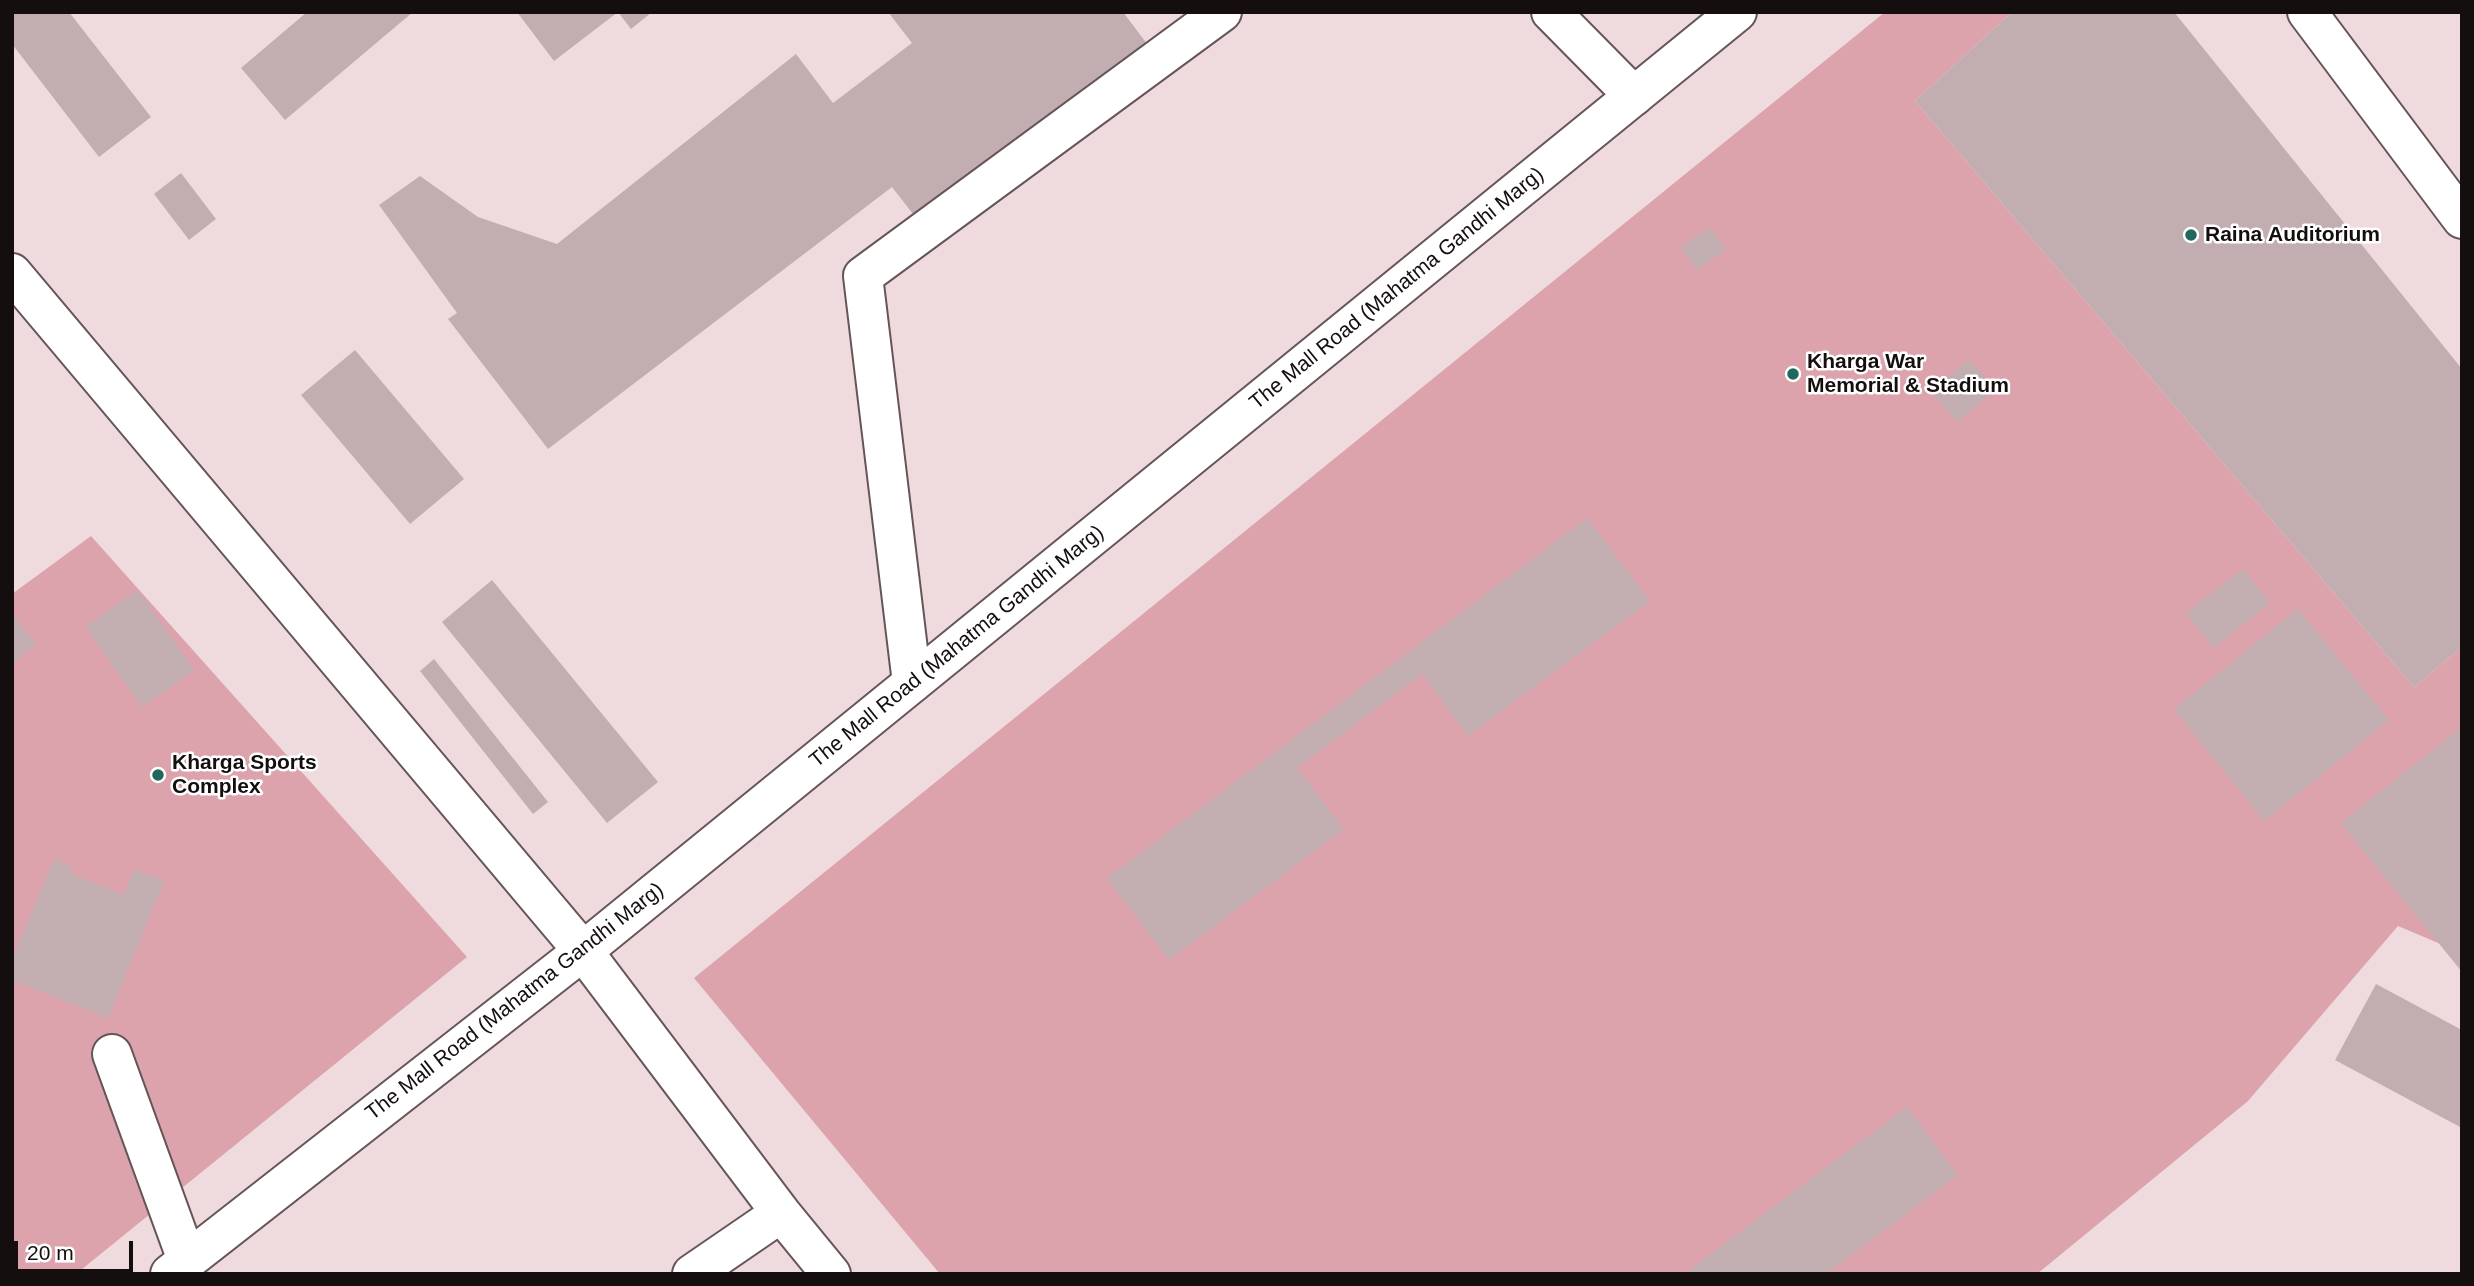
<!DOCTYPE html>
<style>
body{margin:0}
#map{position:relative;width:2474px;height:1286px;overflow:hidden;background:#efdbde;font-family:Helvetica,sans-serif}
canvas{display:block}
.frame{position:absolute;inset:0;border:14px solid #140e0f;pointer-events:none}
.scale{position:absolute;left:14px;top:1241px;width:119px;height:32px;box-sizing:border-box;border:4px solid #140e0f;border-top:0;padding-left:9px;font-size:21px;line-height:24px;white-space:nowrap;color:#140e0f;-webkit-text-stroke:5px #fff;paint-order:stroke}
</style>
<div id="map">
<canvas width="2474" height="1286"></canvas>
<div class="frame"></div>
<div class="scale">20 m</div>
</div>
<script>
const context = document.querySelector('canvas').getContext('2d');
context.lineJoin = 'round';
function fillPath(path, color) { context.fillStyle = color; context.fill(path, 'evenodd'); }
function stroke(path, color, width, dash) { context.strokeStyle = color; context.lineWidth = width; context.lineCap = dash ? 'butt' : 'round'; context.setLineDash(dash || []); context.stroke(path); }
function drawText(font, color, halo, rows, align = 'center') {
  context.font = font + ' Helvetica,sans-serif'; context.lineWidth = 5; context.setLineDash([]); context.textBaseline = 'middle'; context.strokeStyle = halo; context.fillStyle = color; for (const [text, x, y, turn = 0] of rows) {
    context.save(); context.translate(x, y); context.rotate((+turn || 0) * Math.PI / 180); context.textAlign = isNaN(turn) ? turn : align; if (halo) context.strokeText(text, 0, 0); context.fillText(text, 0, 0); context.restore();
  }
}
fillPath(new Path2D(`
 M1885,12H2012L1915,101L2414,687L2462,647V953L2398,926L2248,1101L2037,1274H940L694,978Z
 M91,536L467,957L76,1274H12V594Z`), '#dca3ad');
fillPath(new Path2D(`
 M12,12H69L151,117L99,157L12,44Z
 M307,12H413L285,120L241,68Z
 M517,12H618L554,61Z
 M618,12H652L631,29Z
 M888,12H1123L1157,57L927,232L892,187L548,449L448,319L457,313L379,205L420,176L478,217L557,244L796,54L833,103L912,43Z
 M2012,12H2174L2462,369V647L2414,687L1915,101Z
 M181,173L216,219L189,240L154,194Z
 M1710,227L1726,249L1697,270L1681,247Z
 M355,350L464,479L410,524L301,395Z
 M1969,359L1996,389L1957,422L1931,391Z
 M1587,518L1650,601L1468,736L1422,674L1297,768L1344,829L1169,960L1107,878Z
 M2243,569L2270,603L2214,648L2186,613Z
 M492,580L658,782L607,823L442,622Z
 M138,590L194,670L142,707L85,626Z
 M2298,609L2389,720L2264,821L2174,709Z
 M12,614L36,644L12,664Z
 M434,659L548,802L533,814L420,671Z
 M2462,727V972L2341,823Z
 M54,859L72,866L69,873L124,895L134,869L164,881L108,1018L12,980V960Z
 M2376,984L2462,1030V1128L2335,1060Z
 M1907,1107L1958,1175L1826,1274H1684Z`), '#c2aeb1');
const minor = new Path2D(`
 M1551,12L1634,96
 M2307,12L2462,219
 M12,273L583,951L781,1213L831,1274
 M912,683L863,276L1222,12
 M112,1054L187,1260
 M692,1274L781,1213`);
const tertiary = new Path2D(`
 M170,1274L583,951L1737,12`);
stroke(minor, '#665558', 42);
stroke(tertiary, '#665558', 42);
stroke(minor, '#fff', 38);
stroke(tertiary, '#fff', 38);
for (const [x, y, r, color] of [
 [2191,235,7,"#21685c"],
 [1793,374,7,"#21685c"],
 [158,775,7,"#21685c"]
]) { const dot = new Path2D(); dot.arc(x, y, r, 0, 2 * Math.PI); context.fillStyle = color; context.fill(dot); stroke(dot, '#fff', 2.5); }
drawText('bold 21px', '#140e0f', '#fff', [
 ["Raina Auditorium",2205,235],
 ["Kharga War",1807,362],
 ["Memorial & Stadium",1807,386],
 ["Kharga Sports",172,763],
 ["Complex",172,787]
], 'left');
drawText('21px', '#140e0f', '#fff', [
 ["The Mall Road (Mahatma Gandhi Marg)",1397,289,-39],
 ["The Mall Road (Mahatma Gandhi Marg)",957,647,-39],
 ["The Mall Road (Mahatma Gandhi Marg)",515,1002,-38]
]);
</script>
